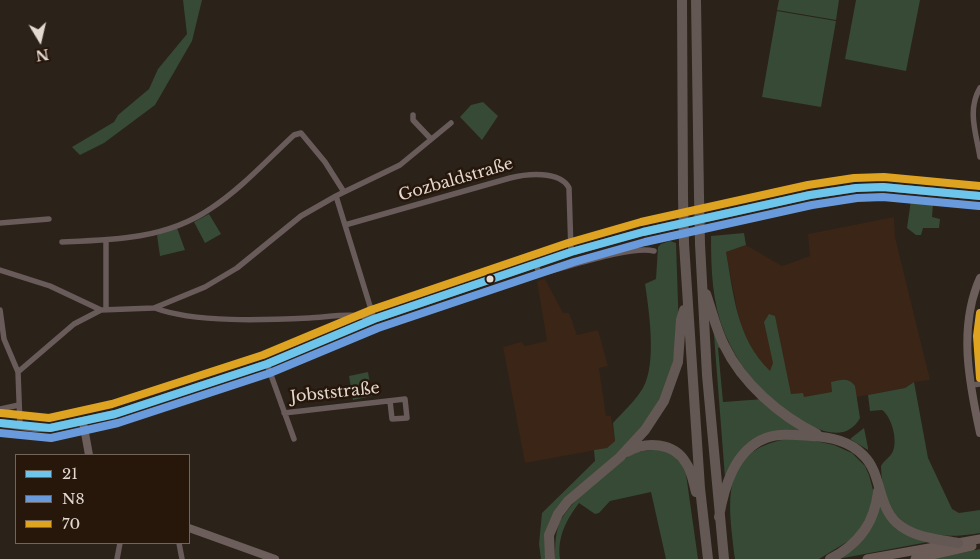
<!DOCTYPE html>
<meta charset="utf-8">
<style>
body{margin:0}
#map{position:relative;width:980px;height:559px;overflow:hidden;background:#2b221a;font-family:"Libre Baskerville",serif}
canvas{display:block}
.legend{position:absolute;left:15px;top:454px;width:175px;height:90px;box-sizing:border-box;background:#27170b;border:1px solid #73655a;margin:0;padding:6px 9px;list-style:none;font-size:15px;color:#e4d9d1}
.legend li{display:flex;align-items:center;gap:10px;height:25px}
.legend b{width:25px;border:1px solid #73655a}
.north{position:absolute;left:15px;top:15px;width:50px;height:50px;-webkit-text-stroke:4px #27170b;paint-order:stroke;rotate:171deg;font-size:14px;font-weight:700;line-height:20px;text-align:center;color:#e4d9d1}
.north::after{content:'';display:block;margin:auto;width:18px;height:22px;background:#e4d9d1;clip-path:polygon(50% 0,100% 100%,50% 72%,0 100%)}
</style>
<div id="map">
<canvas width="980" height="559"></canvas>
<ul class="legend">
<li><b style="height:6px;background:#6ec5eb"></b>21</li>
<li><b style="height:6px;background:#699bdc"></b>N8</li>
<li><b style="height:6px;background:#dfa322"></b>70</li>
</ul>
<div class="north">N</div>
</div>
<script>
const context = document.querySelector('canvas').getContext('2d');
context.lineJoin = 'round';
function fillPath(path, color) { context.fillStyle = color; context.fill(path, 'evenodd'); }
function stroke(path, color, width, dash) { context.strokeStyle = color; context.lineWidth = width; context.lineCap = dash ? 'butt' : 'round'; context.setLineDash(dash || []); context.stroke(path); }
function drawText(font, color, halo, rows, align = 'center') {
  context.font = font + ' "Libre Baskerville",serif'; context.lineWidth = 5; context.setLineDash([]); context.textBaseline = 'middle'; context.strokeStyle = halo; context.fillStyle = color; for (const [text, x, y, turn = 0] of rows) {
    context.save(); context.translate(x, y); context.rotate((+turn || 0) * Math.PI / 180); context.textAlign = isNaN(turn) ? turn : align; if (halo) context.strokeText(text, 0, 0); context.fillText(text, 0, 0); context.restore();
  }
}
fillPath(new Path2D(`
 M894,217L895,237L930,380L914,382L905,388L857,397L792,398L756,355L740,326L726,252L746,245L782,266L810,256L808,234Z
 M545,279L563,313H569L577,335L598,330L608,366L599,368L606,416H611L615,441L607,448L525,463L503,347L521,342L525,346L547,341L537,281Z`), '#3a2516');
fillPath(new Path2D(`
 M183,0H202L192,41L155,105L104,143L80,155L72,147L114,122L118,115L149,89L158,69L187,34Z
 M779,0H839L836,20L777,10Z
 M856,0H920L906,71L845,59Z
 M777,11L836,21L821,107L762,97Z
 M483,102L498,116L482,140L460,117L471,105Z
 M911,200L933,204L932,217L940,219L939,228H923L921,235H916L907,228Z
 M209,214L221,234L205,243L194,222Z
 M177,228L185,250L160,256L157,235Z
 M744,233L746,245L726,252C734,296 736,337 770,371L773,363L764,322L769,314L775,316L791,394L803,393L804,397L832,392L831,382C841,380 848,377 855,386L860,418C836,462 766,396 748,374C739,362 731,348 725,334C712,303 711,270 711,236Z
 M670,241L676,243L679,332L668,386L637,435L560,506L546,559H541L539,544L542,513L595,461L594,450L607,448L615,441L613,423C623,412 635,401 643,388C657,363 649,311 645,284L656,279L658,247L661,244Z
 M713,322L723,347L718,348L723,402L764,399L806,432L762,436L725,478Z
 M368,372L372,396L353,400L349,376Z
 M914,382L928,458L952,509L959,513L980,510V533C925,543 882,528 881,466C884,460 891,457 893,451C898,439 891,416 882,410L870,411L868,395L905,388Z
 M864,428L868,448V450L850,439Z
 M787,439L811,440L834,445L852,453L865,466L869,475L873,490L872,507L855,537L819,559H735C729,505 717,451 787,439Z
 M660,449L674,455L685,467L698,559H666L651,492L610,501L599,513L595,514L579,503C566,520 557,538 560,559H555C555,547 555,535 559,524C569,501 608,471 629,456L636,452Z
 M880,504L928,542L838,559Z
 M980,549V559H933Z`), '#364a36');
stroke(new Path2D(`
 M980,88C967,110 976,133 980,157
 M413,115V120L431,139
 M344,192L400,165L451,123
 M0,223L49,219
 M345,225L510,178C526,174 560,170 569,188L571,252
 M62,242C113,240 166,239 210,209C241,189 267,160 294,135L301,133L325,162L344,192L336,196L374,319
 M536,264L539,274C565,268 631,245 654,251
 M0,270L50,286L101,310
 M155,308C194,323 267,320 309,318C330,317 354,312 374,319
 M106,309V241
 M0,310L4,339L18,372L20,425
 M267,364L294,439
 M18,372L74,324L101,310L154,308L205,287L237,268L301,216L336,196
 M972,385L980,384
 M0,409L19,405
 M284,413L405,399L407,418L392,419L390,401
 M179,543L182,559
 M117,559L120,543`), '#685b5a', 5.5);
stroke(new Path2D(`
 M980,278C958,327 969,382 980,433
 M83,422L89,455
 M0,423L35,428H50L115,414L267,364L374,319L571,252L643,232L810,195L856,188L883,187L980,196
 M189,528L275,559`), '#6c5e5b', 8);
stroke(new Path2D(`
 M867,559L980,539
 M915,559L972,546`), '#6b5c58', 9);
stroke(new Path2D(`
 M682,0L683,197
 M696,0L699,196
 M684,243L700,488L708,559
 M700,244L707,375L724,559
 M706,294C712,311 716,329 724,345C742,383 780,416 817,434
 M627,452C646,441 674,442 686,463C692,471 693,482 696,492
 M719,517C724,488 734,450 766,438C780,433 796,435 811,436C831,437 850,441 864,456C882,474 877,505 897,523C914,538 937,539 958,543
 M550,559L549,535L558,514L568,501L620,457L645,430L664,401L678,362L681,320L684,310
 M830,559C858,545 875,522 878,491`), '#645854', 10);
stroke(new Path2D(`
 M699,196L700,244
 M683,197L684,243`), '#645854', 10);
stroke(new Path2D(`
 M0,423L50,428L115,414L267,364L374,319L571,252L643,232L810,195L856,188L883,187L980,196`), '#6ec5eb', 8);
stroke(new Path2D(`
 M0,433L51,438L118,423L270,373L378,328L574,262L645,242L812,205L857,198L883,197L979,206`), '#699bdc', 8);
stroke(new Path2D(`
 M980,313L977,336L980,378
 M1,413L49,418L112,404L263,355L371,310L568,243L641,222L808,185L854,178L884,177L980,186`), '#dfa322', 8);
for (const [x, y, r, color] of [
 [490,279,4.5,"#e4d9d1"]
]) { const dot = new Path2D(); dot.arc(x, y, r, 0, 2 * Math.PI); context.fillStyle = color; context.fill(dot); stroke(dot, '#27170b', 2); }
drawText('16px', '#e4d9d1', '#27170b', [
 ["Gozbaldstraße",456,180,-16],
 ["Jobststraße",335,393,-6]
]);
</script>
